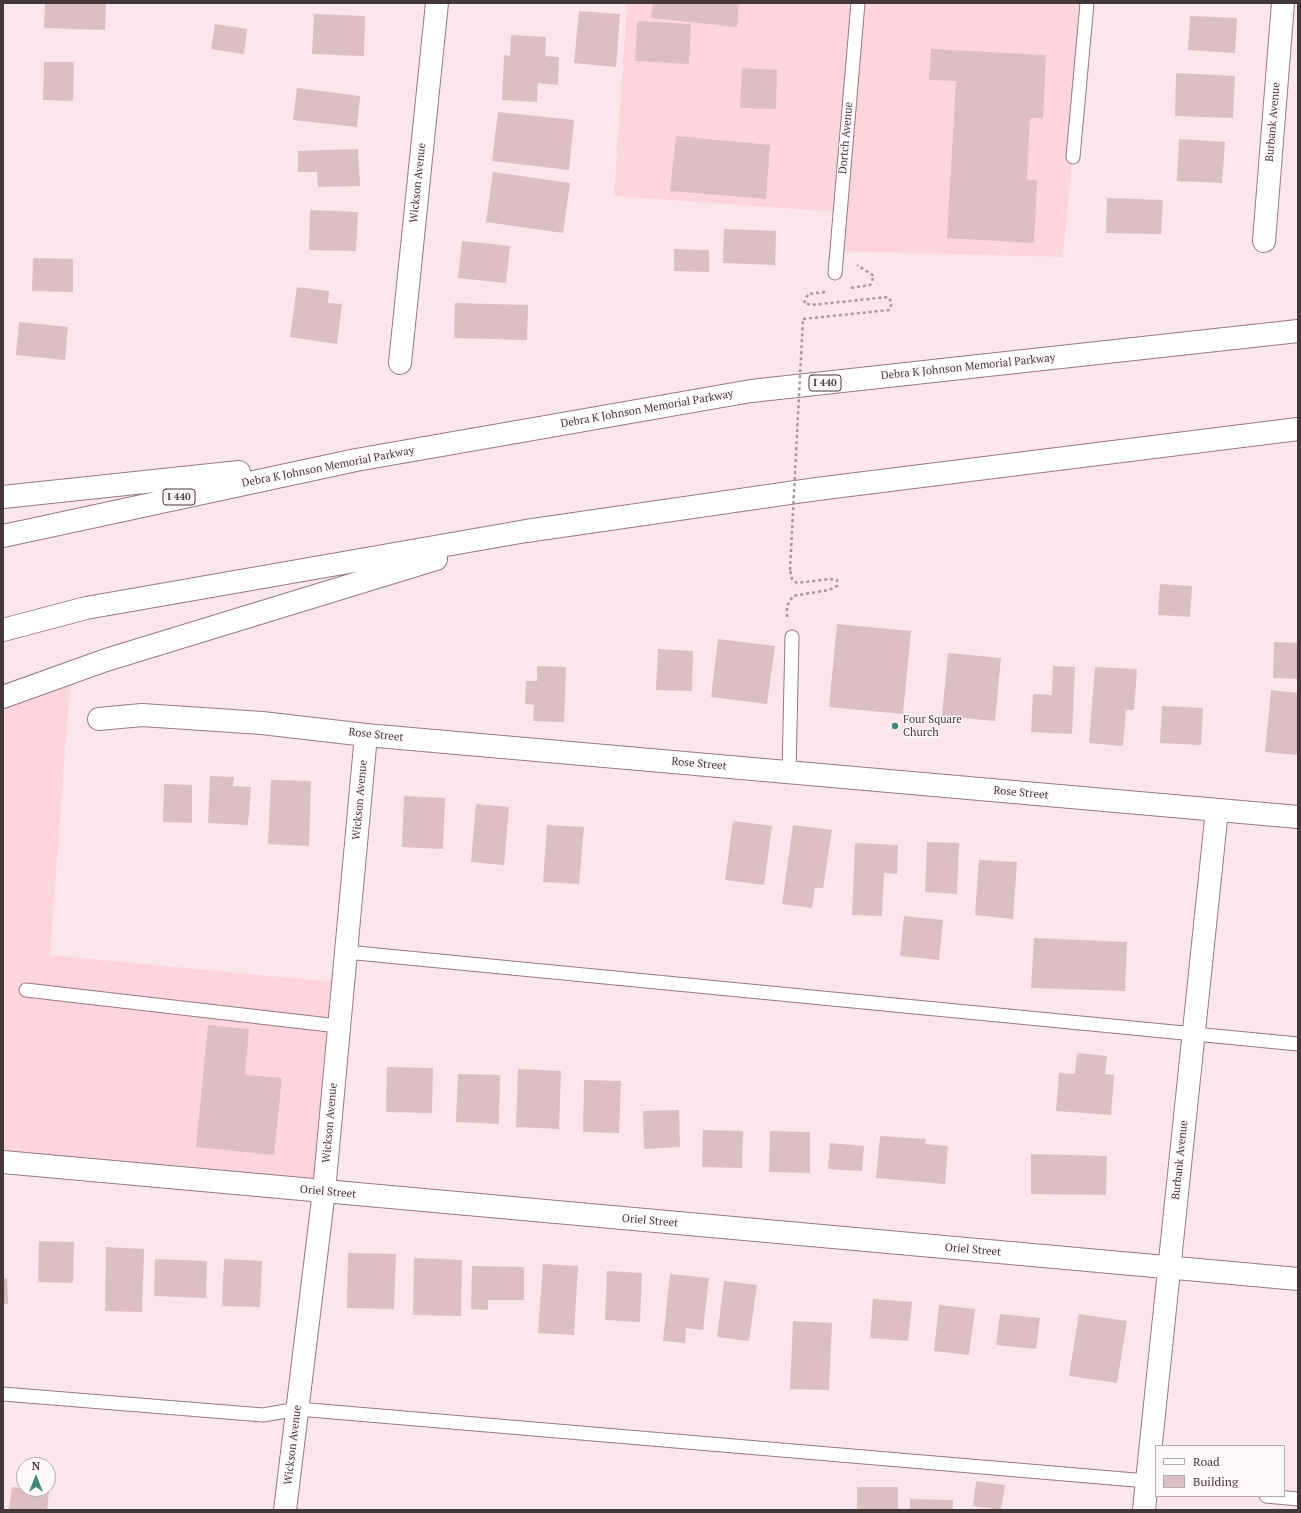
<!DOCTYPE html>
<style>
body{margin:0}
#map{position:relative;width:1301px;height:1513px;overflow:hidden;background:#fbe7eb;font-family:"PT Serif",serif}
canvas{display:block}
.frame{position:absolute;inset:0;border:4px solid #44373a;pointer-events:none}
.legend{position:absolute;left:1155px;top:1445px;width:130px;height:52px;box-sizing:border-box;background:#fff8fa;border:1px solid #b4abad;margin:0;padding:5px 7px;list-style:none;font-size:12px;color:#44373a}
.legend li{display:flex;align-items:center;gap:8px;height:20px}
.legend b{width:20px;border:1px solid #b4abad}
.north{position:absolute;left:16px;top:1457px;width:40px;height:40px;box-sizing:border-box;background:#fff8fa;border:1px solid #b4abad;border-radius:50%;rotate:0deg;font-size:11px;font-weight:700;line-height:16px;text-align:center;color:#44373a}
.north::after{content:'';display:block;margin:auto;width:14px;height:18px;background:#40857a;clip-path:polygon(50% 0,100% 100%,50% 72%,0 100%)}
</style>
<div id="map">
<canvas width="1301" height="1513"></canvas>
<div class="frame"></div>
<ul class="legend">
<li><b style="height:5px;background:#fff"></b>Road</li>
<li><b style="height:11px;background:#ddbec5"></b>Building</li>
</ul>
<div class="north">N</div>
</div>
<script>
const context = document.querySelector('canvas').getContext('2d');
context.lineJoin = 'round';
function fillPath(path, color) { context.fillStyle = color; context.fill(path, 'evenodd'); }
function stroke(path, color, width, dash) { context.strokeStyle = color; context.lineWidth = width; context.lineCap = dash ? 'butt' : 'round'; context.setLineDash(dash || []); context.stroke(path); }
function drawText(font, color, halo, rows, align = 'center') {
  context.font = font + ' "PT Serif",serif'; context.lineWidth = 3; context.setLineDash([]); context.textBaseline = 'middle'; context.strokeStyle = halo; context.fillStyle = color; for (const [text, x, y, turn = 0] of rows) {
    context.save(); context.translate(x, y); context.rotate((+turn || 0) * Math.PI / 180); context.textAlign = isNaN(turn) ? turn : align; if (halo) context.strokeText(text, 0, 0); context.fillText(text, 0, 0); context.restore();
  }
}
fillPath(new Path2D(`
 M627,3H1087L1063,257L836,251L839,212L614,196Z
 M73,672L68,712L50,955L343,983L324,1191L3,1162V697Z`), '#fed5df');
fillPath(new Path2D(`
 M45,3H106L105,30L44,28Z
 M653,3H739L737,27L651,18Z
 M579,11L620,14L616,67L574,63Z
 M314,14L365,16L364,56L312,54Z
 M1190,16L1237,18L1235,53L1188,50Z
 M637,21L691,24L689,64L635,61Z
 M215,24L247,29L244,54L211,49Z
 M511,35L546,37L545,56L559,57L558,85L538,83L537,102L502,100L504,55L510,56Z
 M931,49L1046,55L1043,118H1030L1027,180H1037L1034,243L947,238L956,81L929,80Z
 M44,62H74L73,101L43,100Z
 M742,68L777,70L776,109L740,108Z
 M1176,73L1235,76L1233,118L1175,116Z
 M297,88L360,96L357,127L293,120Z
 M498,112L574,120L569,170L492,161Z
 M676,136L770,145L766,199L670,191Z
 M1179,139L1225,142L1222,183L1177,181Z
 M358,149L360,186L318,187L317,172H298V151Z
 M493,172L570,183L563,233L486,222Z
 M1107,198L1163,200L1161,234L1106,233Z
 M310,210L358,212L356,251L309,250Z
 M724,229L776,231L775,265L723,263Z
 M462,241L510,246L506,283L458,278Z
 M674,249L709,250V272L674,271Z
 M33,258L73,259V292L32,291Z
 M297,287L329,291L328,303L342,304L337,344L290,337Z
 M455,303L528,305L527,340L454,338Z
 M19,322L68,327L65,360L16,355Z
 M1160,584L1192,586L1190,617L1158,615Z
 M837,624L911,631L903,714L829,707Z
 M718,639L775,646L767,704L711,697Z
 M1274,642L1298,643V679L1273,678Z
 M658,649L693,651L692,691L656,690Z
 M948,653L1001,658L995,721L942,716Z
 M537,666L566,667L564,722L533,721L534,705L525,704L526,681H537Z
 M1053,666L1075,667L1072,734L1031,732L1033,694L1052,695Z
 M1095,667L1137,669L1134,710H1126L1123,746L1089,743Z
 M1271,690L1298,693V755L1265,752Z
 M1162,706L1203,708L1201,745L1160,743Z
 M210,776L234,777L233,786L251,787L248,825L208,823Z
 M271,780L311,781L309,846L268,844Z
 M164,784L192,785V823L163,822Z
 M404,796L445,798L443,849L402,847Z
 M476,804L509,807L504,865L471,862Z
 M733,821L772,826L764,885L725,880Z
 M547,825L584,827L579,884L543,882Z
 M793,825L832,830L823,888H815L812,908L782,904Z
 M927,842L959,843L957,894L925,892Z
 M855,843L898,845L897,874L884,873L882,916L852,915Z
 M979,860L1017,862L1013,919L975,915Z
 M904,916L943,920L939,960L900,956Z
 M1034,938L1127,942L1125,991L1031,988Z
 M208,1025L249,1029L245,1075L282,1078L274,1155L196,1147Z
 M1077,1053L1107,1056L1105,1074L1114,1075L1111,1115L1056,1111L1059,1073L1075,1074Z
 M387,1067L433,1068L432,1113L386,1112Z
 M518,1069L561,1071L559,1129L516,1127Z
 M458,1074L500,1075L499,1124L456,1122Z
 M584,1080L621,1081L619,1133L583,1132Z
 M679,1110L680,1147L644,1149L643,1111Z
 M703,1130L743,1131L742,1168L702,1167Z
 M770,1131L810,1132V1173L769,1172Z
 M880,1136L926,1139L925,1144L948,1146L945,1184L876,1178Z
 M830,1143L864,1146L862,1171L828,1169Z
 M1031,1154L1107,1156L1106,1195L1031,1194Z
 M39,1241L74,1242L73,1283L38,1282Z
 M106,1247L144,1249L142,1312L105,1311Z
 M348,1253L396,1254L394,1309L347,1308Z
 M414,1258L462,1260L461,1316L413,1315Z
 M155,1259L207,1261L206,1298L154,1296Z
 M224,1259L262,1261L260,1307L222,1306Z
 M543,1264L578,1266L574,1335L538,1333Z
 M472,1266L524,1267V1300H488V1310L471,1309Z
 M607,1271L642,1273L640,1322L605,1320Z
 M670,1274L709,1278L703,1330L686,1328L685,1343L663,1341Z
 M7,1278L8,1304H3V1279Z
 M724,1281L757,1285L749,1341L717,1337Z
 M873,1299L912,1302L908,1341L870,1338Z
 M939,1305L975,1309L969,1355L934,1351Z
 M1000,1314L1040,1318L1036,1349L996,1345Z
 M1079,1314L1127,1321L1117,1383L1069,1376Z
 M793,1321L832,1323L829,1390L790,1389Z
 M976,1481L1005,1485L1001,1510L973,1506Z
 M12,1487L49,1492L47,1510H9Z
 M857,1487H898V1510H857Z
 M910,1499L953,1500V1510H910Z`), '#ddbec5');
const service = new Path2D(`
 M1073,157L1087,3
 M835,273L858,3
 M789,772L792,637
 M346,952L1298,1044
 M26,990L338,1026
 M3,1394L263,1415L298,1409L1147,1481L1152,1483
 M1266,1496L1298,1499`);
const minor = new Path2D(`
 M1264,241L1283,3
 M400,363L437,3
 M99,719L142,715L262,723L366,735L1298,817
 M3,1162L1298,1279
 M285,1510L324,1191L366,735
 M1144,1510L1217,810`);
const motorway = new Path2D(`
 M3,497L239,472
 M3,536L356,460L751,391L1298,331
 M3,630L86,608L526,531L817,489L1298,429
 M3,697L106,660L436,559`);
stroke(service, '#967980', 15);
stroke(minor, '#967980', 24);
stroke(motorway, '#967980', 24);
stroke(new Path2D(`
 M851,288L870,285L874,276L857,265
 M803,319L889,310L892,303L888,297L811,305L804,303L808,294L826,292
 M787,617V606L793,596L829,590L837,586V580L830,579L797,583L792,579L790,570`), '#a8989b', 2.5, [3, 3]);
stroke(service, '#fff', 13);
stroke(minor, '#fff', 22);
stroke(motorway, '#fff', 22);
stroke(new Path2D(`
 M790,570L803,319`), '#a8989b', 2.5, [3, 3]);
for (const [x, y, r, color] of [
 [895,726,4,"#40857a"]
]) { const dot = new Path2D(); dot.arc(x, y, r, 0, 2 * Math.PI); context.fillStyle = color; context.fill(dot); stroke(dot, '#fff8fa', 1.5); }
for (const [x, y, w] of [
 [825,383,32],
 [179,497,32]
]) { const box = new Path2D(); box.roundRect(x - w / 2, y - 8, w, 16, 3); context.fillStyle = '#fff8fa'; context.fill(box); stroke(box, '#44373a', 1); }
drawText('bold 10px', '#44373a', null, [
 ["I 440",825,383],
 ["I 440",179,497]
]);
drawText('11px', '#44373a', '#fff8fa', [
 ["Burbank Avenue",1273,122,-85],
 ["Dortch Avenue",846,138,-85],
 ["Wickson Avenue",418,183,-84],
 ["Debra K Johnson Memorial Parkway",968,367,-6],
 ["Debra K Johnson Memorial Parkway",647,409,-10],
 ["Debra K Johnson Memorial Parkway",328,467,-11],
 ["Rose Street",376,735,6],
 ["Rose Street",699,764,5],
 ["Rose Street",1021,793,5],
 ["Wickson Avenue",360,800,-85],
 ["Wickson Avenue",330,1123,-85],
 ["Burbank Avenue",1180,1160,-84],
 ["Oriel Street",328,1192,5],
 ["Oriel Street",650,1221,5],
 ["Oriel Street",973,1250,5],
 ["Wickson Avenue",293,1445,-83]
]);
drawText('11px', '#44373a', '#fff8fa', [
 ["Four Square",903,720],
 ["Church",903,733]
], 'left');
</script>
